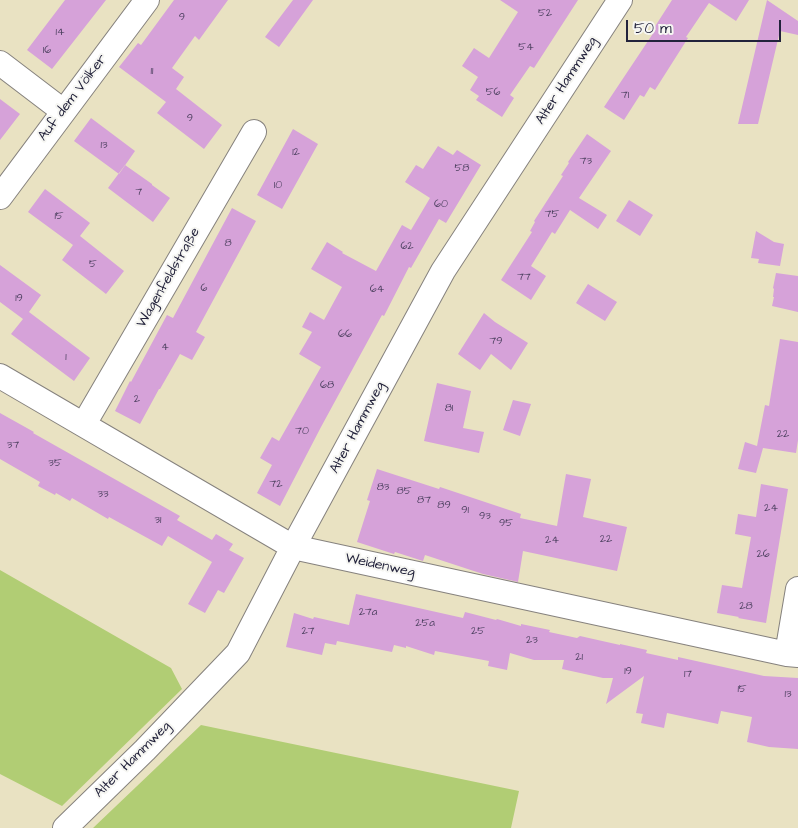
<!DOCTYPE html>
<meta charset="utf-8">
<style>
body{margin:0}
#map{position:relative;width:798px;height:828px;overflow:hidden;background:#e9e2c2;font-family:"Architects Daughter",sans-serif}
canvas{display:block}
.scale{position:absolute;left:626px;top:20px;width:155px;height:22px;box-sizing:border-box;border:2px solid #22223b;border-top:0;padding-left:6px;font-size:15px;line-height:18px;white-space:nowrap;color:#22223b;-webkit-text-stroke:4px #f6f6f2;paint-order:stroke}
</style>
<div id="map">
<canvas width="798" height="828"></canvas>
<div class="scale">50 m</div>
</div>
<script>
const context = document.querySelector('canvas').getContext('2d');
context.lineJoin = 'round';
function fillPath(path, color) { context.fillStyle = color; context.fill(path, 'evenodd'); }
function stroke(path, color, width, dash) { context.strokeStyle = color; context.lineWidth = width; context.lineCap = dash ? 'butt' : 'round'; context.setLineDash(dash || []); context.stroke(path); }
function drawText(font, color, halo, rows, align = 'center') {
  context.font = font + ' "Architects Daughter",sans-serif'; context.lineWidth = 4; context.setLineDash([]); context.textBaseline = 'middle'; context.strokeStyle = halo; context.fillStyle = color; for (const [text, x, y, turn = 0] of rows) {
    context.save(); context.translate(x, y); context.rotate((+turn || 0) * Math.PI / 180); context.textAlign = isNaN(turn) ? turn : align; if (halo) context.strokeText(text, 0, 0); context.fillText(text, 0, 0); context.restore();
  }
}
fillPath(new Path2D(`
 M0,570L171,668L182,689L62,806L0,774Z
 M201,725L519,791L511,828H93Z`), '#b1cd74');
fillPath(new Path2D(`
 M65,0H106L52,69L27,50Z
 M174,0H228L199,40L195,36L172,68L184,77L176,89L222,125L204,149L157,113L166,102L119,67L138,43L141,45Z
 M293,0H313L279,47L265,37Z
 M500,0H578L534,68L530,66L510,95L514,98L502,117L476,100L479,96L470,90L478,77L462,66L474,48L489,58L518,12Z
 M672,0H749L736,21L709,3L686,37L688,38L655,90L650,87L644,97L640,95L624,120L604,107L656,29L654,28Z
 M767,0L798,21V35L780,31L758,124H738Z
 M0,99L20,114L0,140Z
 M91,118L135,151L119,174L74,141Z
 M293,129L318,144L282,209L257,195Z
 M587,134L611,151L579,198L607,215L598,229L570,210L555,234L552,232L531,266L546,276L531,300L501,280L532,232L530,231L535,222L534,221L563,176L561,175L569,163L568,162Z
 M438,146L453,155L457,150L481,165L446,223L439,219L411,268L409,267L384,316L382,315L321,427L280,506L257,493L272,465L260,458L272,437L279,441L321,367L299,354L312,332L302,327L310,312L324,320L342,287L311,269L327,242L343,252L342,253L376,271L402,225L411,230L430,198L405,182L416,165L423,169Z
 M125,165L152,184V185L170,198L153,222L108,188Z
 M45,189L90,223L80,236L124,271L106,294L62,260L73,245L28,212Z
 M629,200L653,215L640,236L616,221Z
 M232,208L256,221L196,332L205,337L192,360L180,354L160,389H159L140,424L115,411L130,381L131,382L167,315L173,318Z
 M756,231L774,242L784,244L780,266L758,263L759,259L751,258Z
 M0,265L41,295L29,312L90,358L74,381L11,334L23,319L0,302Z
 M776,273L798,276V312L772,306L774,297H773L774,289L773,288Z
 M588,284L617,302L605,321L576,303Z
 M484,313L495,322L528,343L511,370L491,354L480,370L458,354Z
 M780,339L798,342V440L796,453L763,448L756,473L738,469L745,442L757,446L765,405L769,406Z
 M437,383L471,391L463,428L484,432L479,453L424,441Z
 M513,400L531,404L520,436L503,430Z
 M0,413L34,432L33,433L180,516L177,520L212,540L216,534L233,544L229,550L244,558L224,593L218,590L205,613L188,604L212,562L168,536L162,546L109,517L108,519L72,498L70,501L56,493L55,495L38,486L40,482L0,459Z
 M377,469L439,489L440,487L521,514L520,518L557,526L566,474L591,479L583,517L627,527L617,571L523,551L518,582L483,574L425,555L423,561L395,552L394,554L357,542L370,501L367,500Z
 M761,484L788,489L766,623L738,618L739,617L717,613L722,585L742,588L751,537L735,534L738,514L756,517Z
 M356,594L463,618L465,612L496,620L497,619L521,626V624L550,630L549,632L577,638L580,636L620,645V644L647,650L646,653L678,660V657L764,676L798,678V749L769,747L747,742L752,717L721,711L718,724L667,713L664,728L641,723L643,714L636,713L644,676L606,704L613,678H603L562,669L564,660H534L510,653L507,670L488,666L489,661L435,651L434,655L406,646V648L394,645L392,652L337,641L336,645L325,643L322,655L286,647L294,613L313,619L314,617L349,625Z`), '#d6a2d9');
const minor = new Path2D(`
 M0,63L63,111
 M0,197L147,0
 M0,376L293,547L787,654L798,655
 M84,424L254,132
 M787,654L798,589
 M65,828L145,750L238,653L293,547L443,271L620,0`);
stroke(minor, '#86827e', 26);
stroke(minor, '#fff', 24);
drawText('11px', '#4f4262', null, [
 ["52",545,14],
 ["9",182,18],
 ["14",60,33],
 ["54",526,48],
 ["16",47,51],
 ["11",152,72],
 ["56",493,93],
 ["71",625,96],
 ["9",190,119],
 ["13",104,146],
 ["12",296,153],
 ["73",586,162],
 ["58",462,169],
 ["10",278,186],
 ["7",139,193],
 ["60",441,205],
 ["75",552,215],
 ["15",59,217],
 ["8",228,244],
 ["62",407,247],
 ["5",93,265],
 ["77",524,278],
 ["6",204,289],
 ["64",377,290],
 ["19",19,299],
 ["66",345,335],
 ["79",496,342],
 ["4",165,348],
 ["1",66,358],
 ["68",327,386],
 ["2",137,400],
 ["81",449,409],
 ["70",302,432],
 ["22",783,435],
 ["37",13,446],
 ["35",55,464],
 ["72",276,485],
 ["83",383,488],
 ["85",404,492],
 ["33",103,495],
 ["87",424,501],
 ["89",444,506],
 ["24",771,509],
 ["91",465,511],
 ["93",485,517],
 ["31",158,521],
 ["95",506,524],
 ["22",606,540],
 ["24",552,541],
 ["26",763,555],
 ["28",746,607],
 ["27a",368,613],
 ["25a",425,624],
 ["27",308,632],
 ["25",478,632],
 ["23",532,641],
 ["21",579,658],
 ["19",628,672],
 ["17",688,675],
 ["15",742,690],
 ["13",788,695]
]);
drawText('14px', '#22223b', '#f6f6f2', [
 ["Alter Hammweg",567,81,-57],
 ["Auf dem Völker",73,98,-53],
 ["Wagenfeldstraße",169,278,-60],
 ["Alter Hammweg",358,428,-62],
 ["Weidenweg",380,566,12],
 ["Alter Hammweg",133,760,-45]
]);
</script>
